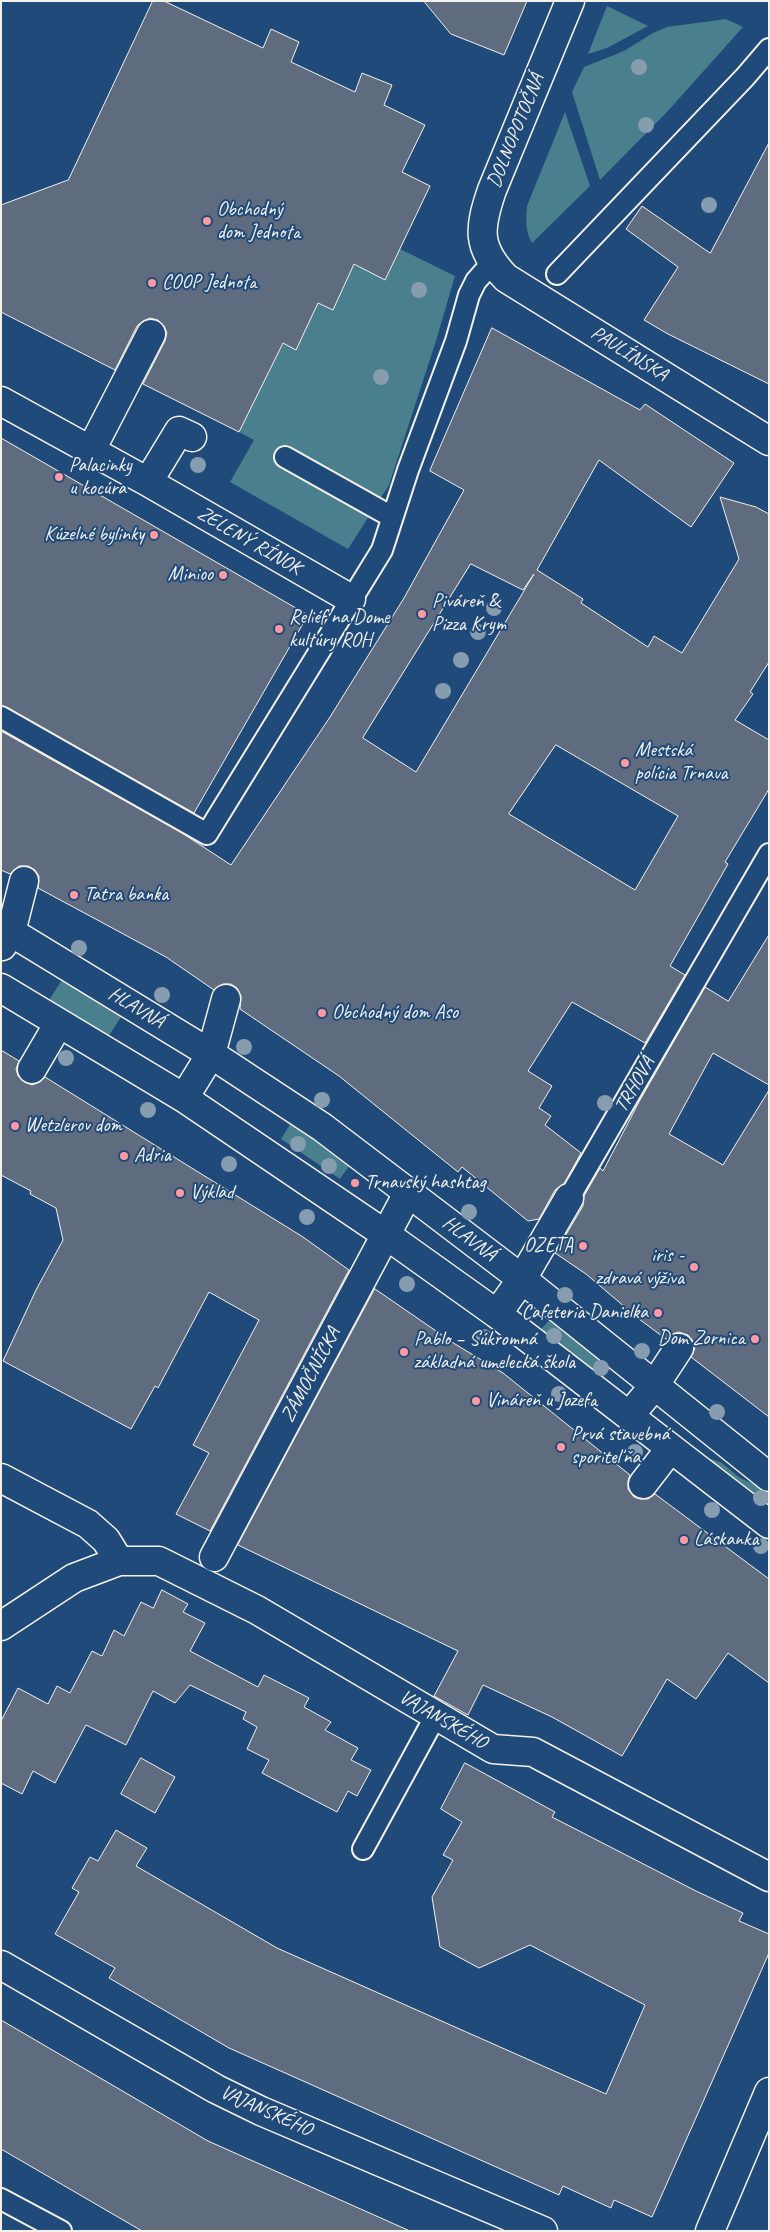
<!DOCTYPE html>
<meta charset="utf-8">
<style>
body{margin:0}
#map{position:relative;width:770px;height:2232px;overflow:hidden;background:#1f4a7a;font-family:Caveat,sans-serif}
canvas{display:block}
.frame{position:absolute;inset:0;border:2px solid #f4f1e8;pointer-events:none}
</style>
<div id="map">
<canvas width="770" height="2232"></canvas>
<div class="frame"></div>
</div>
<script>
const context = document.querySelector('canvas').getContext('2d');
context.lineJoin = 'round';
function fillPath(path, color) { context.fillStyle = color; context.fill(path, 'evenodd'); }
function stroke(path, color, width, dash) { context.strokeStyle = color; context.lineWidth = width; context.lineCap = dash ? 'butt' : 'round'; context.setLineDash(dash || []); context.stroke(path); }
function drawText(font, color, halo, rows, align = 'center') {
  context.font = font + ' Caveat,sans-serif'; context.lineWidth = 4; context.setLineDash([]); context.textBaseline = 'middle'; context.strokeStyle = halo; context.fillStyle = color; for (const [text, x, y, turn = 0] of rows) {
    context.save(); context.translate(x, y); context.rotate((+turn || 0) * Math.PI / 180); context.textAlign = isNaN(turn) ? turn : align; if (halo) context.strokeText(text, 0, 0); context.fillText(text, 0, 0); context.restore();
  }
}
fillPath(new Path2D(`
 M607,6L648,26L607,48L588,54Z
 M726,19L743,27L667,112L600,180L572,92L584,67L624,51L653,33L667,27Z
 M565,112L590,186L532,243C525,231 526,220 527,206Z
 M400,249L455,276L436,341L389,485L348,549L230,482L254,440L239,432L283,343L296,349L317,303L333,310L354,264L385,279Z
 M64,977L123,1014L108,1037L49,1000Z
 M292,1121L352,1162L340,1179L281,1139Z
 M551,1318L611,1366L602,1378C582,1359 560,1349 538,1333Z
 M708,1458L722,1463L740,1478L769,1491V1511L705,1463Z`), '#4a7f8d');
const building = new Path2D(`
 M153,1H164L263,48L271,29L299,42L291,62L355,92L362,73L392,85L384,105L425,125L402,172L430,186L385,280L354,264L333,310L318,303L296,350L283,343L239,432L143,384L165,341L167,333L164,326L158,320L150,318L143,321L137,326L115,370L1,312V205L68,180Z
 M424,1H527L504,55L451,34Z
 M769,143V384L668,334L644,320L678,267L626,229L642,206L710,253Z
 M492,328L640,410L645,404L734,463L691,527L599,460L537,570L583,599L581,603L648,647L654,636L682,653L739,559L720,497L756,507L769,514V662L750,692L753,694L735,720L769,740V789L725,862L728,864L670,966L685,975L645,1043L572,1002L528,1071L552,1086L539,1108L551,1116L545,1125L581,1153L564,1184L555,1190L539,1219L528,1221L462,1167L458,1172L339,1076L240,1009L241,996L237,988L231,984H223L214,990L166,957L38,888L39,876L35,870L28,866H19L10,874L1,870V731L182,833L231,865L330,717L404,598L464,490L430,471ZM471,564L523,590L534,574L416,772L363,738ZM556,745L678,816L635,890L509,814Z
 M1,438L308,615L194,813L1,705Z
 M769,935V1085L713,1053L669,1134L723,1165L769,1090V1417L691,1357L695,1348L693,1341L688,1335L679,1332L672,1334L666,1339L639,1319L586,1274L555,1253L583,1206L584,1196L600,1168L603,1171L640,1100L705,987L728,1001Z
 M1,1050L19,1061L16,1069L18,1076L24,1082L32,1085L40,1082L45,1077L303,1237L349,1270L210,1531L176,1514L209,1453L193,1445L259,1320L209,1292L158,1388L155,1386L131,1429L3,1361L36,1290L63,1240L56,1208L30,1194L31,1191L1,1175Z
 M375,1289L455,1344L503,1373L630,1475L628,1481V1489L634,1497L640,1499H648L655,1494L769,1579V1683L728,1653L696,1699L667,1679L622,1756L552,1717L483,1685L468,1715L436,1697L434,1696L458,1651L238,1545Z
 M162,1590L188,1604L183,1612L205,1623L190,1651L258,1687L264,1675L309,1698L304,1707L331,1722L325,1730L358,1748L351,1760L371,1770L357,1796L348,1791L337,1812L262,1773L269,1760L247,1749L257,1727L243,1719L246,1712L190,1685L175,1703L153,1691L126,1745L86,1725L55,1783L33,1771L22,1794L1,1783V1721L18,1688L48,1704L57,1686L70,1693L92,1651L102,1656L114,1630L124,1636L141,1602L153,1608Z
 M141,1758L175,1777L155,1813L121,1794Z
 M465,1763L555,1812L552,1817L696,1891L743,1913L739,1921L769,1934V1953L652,2217L614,2200L611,2208L563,2186L559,2195L229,2048L109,1978L115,1968L55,1934L79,1892L72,1888L90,1857L98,1861L116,1830L147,1848L136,1866L277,1948L606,2094L645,2005L530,1945L479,1968L440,1947L432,1897L453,1860L443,1855L462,1822L441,1809Z
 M1,2020L208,2141L410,2231H142L1,2149Z`);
fillPath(building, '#5f6c7f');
stroke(building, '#f4f1e8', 1);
const service = new Path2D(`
 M557,274L745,77L769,49
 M285,457L392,517
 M1,717L207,834L382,550L408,470L456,341L469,295L476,281L492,263
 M569,1198L769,854
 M363,1849L435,1717
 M1,2199L61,2231`);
const pedestrian = new Path2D(`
 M1,401L148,482L351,599
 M91,450L151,334
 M148,482L179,431L192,437
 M1,926L211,1054L322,1127L522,1279L769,1477
 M2,946L11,932L24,881
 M1,988L184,1098L385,1234L497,1314L769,1524
 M32,1069L59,1023
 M184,1098L211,1054L226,999
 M497,1314L522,1279L569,1198
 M629,1416L654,1386L679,1348
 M643,1484L670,1449
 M214,1557L408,1193`);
const minor = new Path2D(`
 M570,1L492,190C479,228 476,247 506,278L769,441
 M1,1478L88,1524L106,1540L119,1561
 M1,1626L74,1578L119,1561H159L257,1610L493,1749L533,1752L769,1877
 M1,1965L216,2089L261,2111L543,2231
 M710,2231L769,2092`);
stroke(service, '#f4f1e8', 24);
stroke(pedestrian, '#f4f1e8', 31);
stroke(minor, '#f4f1e8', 31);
stroke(service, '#1f4a7a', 20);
stroke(pedestrian, '#1f4a7a', 28);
stroke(minor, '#1f4a7a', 28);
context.fillStyle = '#869caf';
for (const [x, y] of [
 [639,67],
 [646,125],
 [709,205],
 [419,290],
 [381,377],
 [198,465],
 [494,608],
 [478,632],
 [461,660],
 [443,691],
 [79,948],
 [162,995],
 [244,1047],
 [66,1058],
 [322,1100],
 [605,1103],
 [148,1110],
 [298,1144],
 [229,1164],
 [329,1166],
 [469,1212],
 [307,1217],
 [407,1284],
 [565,1295],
 [554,1336],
 [484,1337],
 [642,1351],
 [601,1368],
 [559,1394],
 [717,1412],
 [635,1452],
 [761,1498],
 [712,1510],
 [761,1546]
]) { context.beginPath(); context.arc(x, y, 8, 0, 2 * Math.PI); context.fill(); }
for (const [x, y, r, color] of [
 [207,221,5,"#ff9aa2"],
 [152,283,5,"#ff9aa2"],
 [59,477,5,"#ff9aa2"],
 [154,535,5,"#ff9aa2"],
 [223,575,5,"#ff9aa2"],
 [422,614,5,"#ff9aa2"],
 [279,629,5,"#ff9aa2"],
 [625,763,5,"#ff9aa2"],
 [74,895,5,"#ff9aa2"],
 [322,1013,5,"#ff9aa2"],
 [15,1126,5,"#ff9aa2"],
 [124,1156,5,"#ff9aa2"],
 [355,1183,5,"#ff9aa2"],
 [180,1193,5,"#ff9aa2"],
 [583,1246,5,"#ff9aa2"],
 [694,1267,5,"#ff9aa2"],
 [658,1313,5,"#ff9aa2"],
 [755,1339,5,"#ff9aa2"],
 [404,1352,5,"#ff9aa2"],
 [476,1401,5,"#ff9aa2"],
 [561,1447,5,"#ff9aa2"],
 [684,1540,5,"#ff9aa2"]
]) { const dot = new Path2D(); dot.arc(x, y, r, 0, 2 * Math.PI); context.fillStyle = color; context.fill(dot); stroke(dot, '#1f4a7a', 2); }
drawText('20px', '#f4f1e8', '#1f4a7a', [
 ["DOLNOPOTOČNÁ",516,131,-68],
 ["PAULÍNSKA",629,354,32],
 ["ZELENÝ RÍNOK",249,541,30],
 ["HLAVNÁ",136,1008,31],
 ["TRHOVÁ",635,1085,-60],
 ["HLAVNÁ",469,1239,37],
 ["ZÁMOČNÍCKA",311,1375,-62],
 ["VAJANSKÉHO",443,1720,30],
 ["VAJANSKÉHO",266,2111,24]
]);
drawText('20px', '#f4f1e8', '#1f4a7a', [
 ["Obchodný",217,210],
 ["dom Jednota",217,233],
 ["COOP Jednota",162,283],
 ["Palacinky",69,466],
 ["u kocúra",69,489],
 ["Kúzelné bylinky",144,535,"right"],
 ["Minioo",213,575,"right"],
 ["Piváreň &",432,602],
 ["Pizza Krym",432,625],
 ["Reliéf na Dome",289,618],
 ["kultúry ROH",289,641],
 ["Mestská",635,751],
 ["polícia Trnava",635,774],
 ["Tatra banka",84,895],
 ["Obchodný dom Aso",332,1013],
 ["Wetzlerov dom",25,1126],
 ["Adria",134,1156],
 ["Trnavský hashtag",365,1183],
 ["Výklad",190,1193],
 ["OZETA",573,1246,"right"],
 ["iris -",684,1256,"right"],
 ["zdravá výživa",684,1279,"right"],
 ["Cafeteria Danielka",648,1313,"right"],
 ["Dom Zornica",745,1339,"right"],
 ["Pablo – Súkromná",414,1340],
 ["základná umelecká škola",414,1363],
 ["Vináreň u Jozefa",486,1401],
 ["Prvá stavebná",571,1435],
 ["sporiteľňa",571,1458],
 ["Láskanka",694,1540]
], 'left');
</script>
